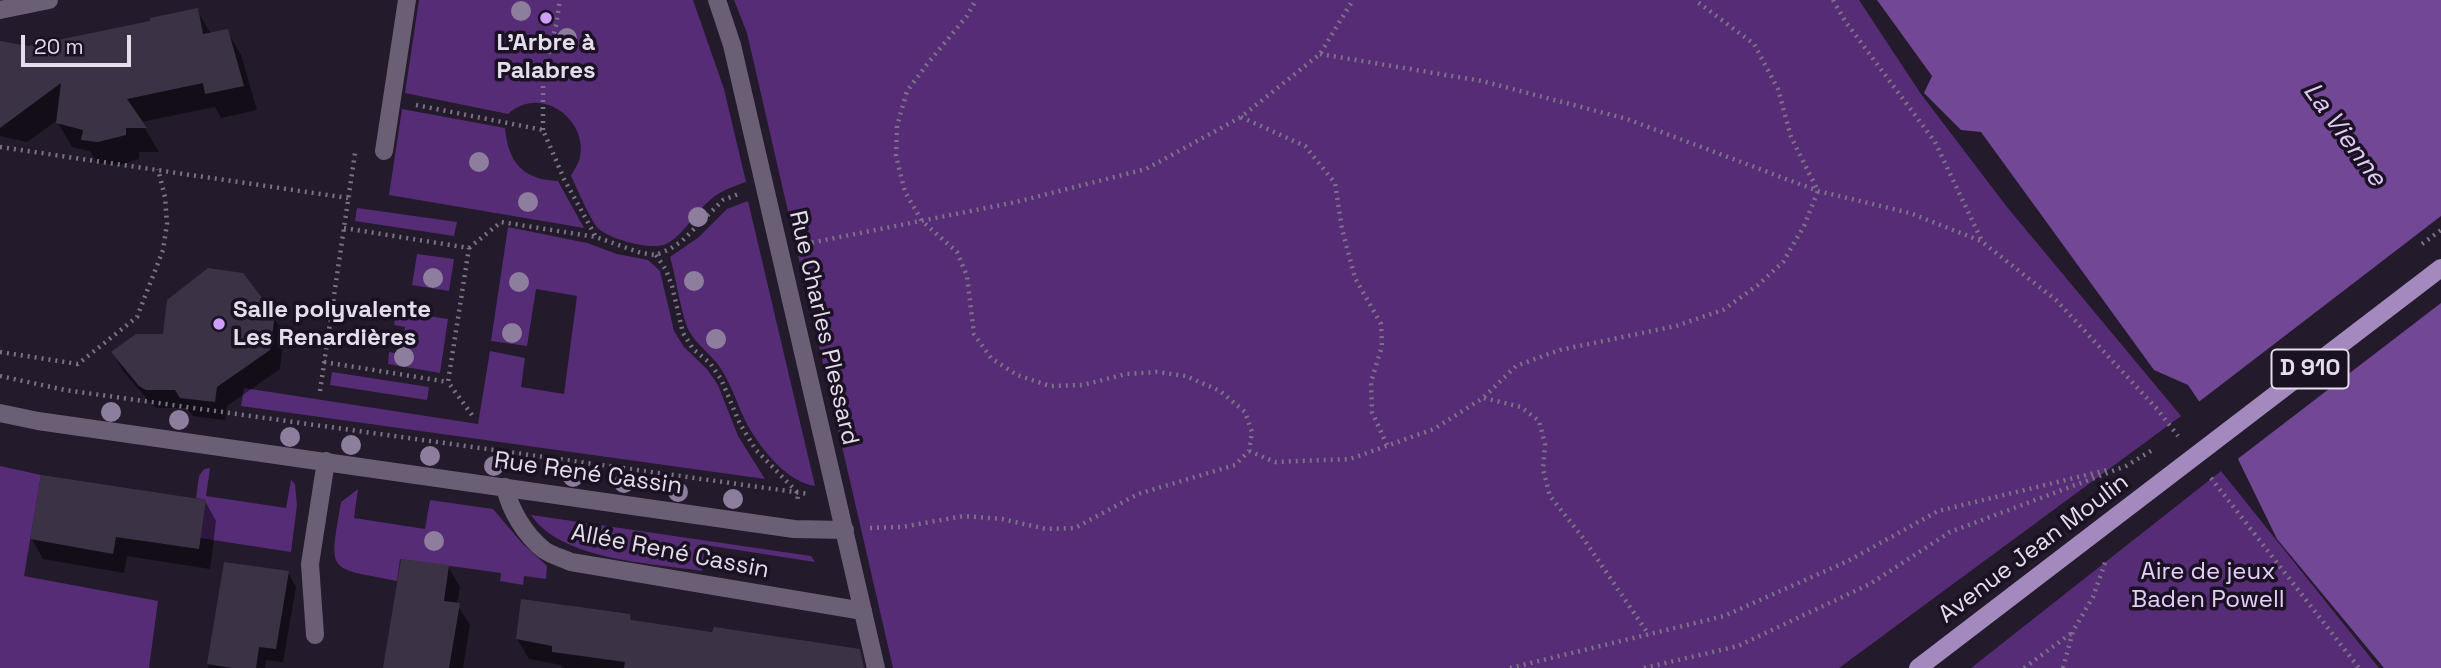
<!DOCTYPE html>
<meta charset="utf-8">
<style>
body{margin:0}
#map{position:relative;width:2441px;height:668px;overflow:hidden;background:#231a2c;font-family:"Space Grotesk",sans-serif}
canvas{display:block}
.scale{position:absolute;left:21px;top:35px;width:110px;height:32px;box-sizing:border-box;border:4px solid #e4deeb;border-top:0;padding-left:9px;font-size:21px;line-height:24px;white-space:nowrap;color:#e4deeb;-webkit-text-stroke:5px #1a1122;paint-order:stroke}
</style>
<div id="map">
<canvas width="2441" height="668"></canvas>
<div class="scale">20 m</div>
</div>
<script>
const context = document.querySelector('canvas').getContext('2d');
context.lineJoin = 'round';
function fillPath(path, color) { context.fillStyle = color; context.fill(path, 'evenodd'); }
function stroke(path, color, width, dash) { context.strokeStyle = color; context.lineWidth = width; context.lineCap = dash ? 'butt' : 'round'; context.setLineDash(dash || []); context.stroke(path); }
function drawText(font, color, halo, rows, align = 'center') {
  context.font = font + ' "Space Grotesk",sans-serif'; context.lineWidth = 7; context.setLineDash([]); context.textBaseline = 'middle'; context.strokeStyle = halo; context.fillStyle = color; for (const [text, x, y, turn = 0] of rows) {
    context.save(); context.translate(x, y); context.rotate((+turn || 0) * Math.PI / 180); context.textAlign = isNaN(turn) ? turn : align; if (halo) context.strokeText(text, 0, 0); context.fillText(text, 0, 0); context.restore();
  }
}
fillPath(new Path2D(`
 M419,0H693L724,89L746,182C732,187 719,191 708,202C694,214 683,236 666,244C652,251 610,239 599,229C591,222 577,188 571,176C574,170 579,163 580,157C588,119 540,84 508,114L405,93Z
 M734,0H1859L1921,94L2007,207L2181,416L1839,668H893L747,33Z
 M402,109L505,128C508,162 523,180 558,181L584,228L389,195Z
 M748,201L815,486C787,482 762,450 748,426C739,409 733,389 723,372C714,356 698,347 689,331C681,315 676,277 670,257L699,237L727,209Z
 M357,208L457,222L454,236L355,221Z
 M508,227L587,243L617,254L648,260L660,271L674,331L684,347L707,369L718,385L738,436L765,479L241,406L244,388L478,424L490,351L525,358L521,387L564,394L577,296L536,289L527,346L491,341Z
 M417,254L454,259L449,291L412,285Z
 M396,311L448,319L440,373L388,364L389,352L401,354L405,327L394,325Z
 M332,372L429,387L427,400L330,385Z
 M0,466L41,475L24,576L158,601L149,668H0Z
 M210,468L206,496L286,508L291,480L295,484L297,505L291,552L200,538L206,500L196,498L199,476L204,469Z
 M2221,471L2379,668H1971Z
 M358,489L354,518L425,529L430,500L493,509L522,543L547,566L546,579L524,576L523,585L500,581L501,573L400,559L397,581C326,567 329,574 341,502Z
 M531,515L811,556L815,562L705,545L702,571C651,563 561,560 531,515Z`), '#562c76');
fillPath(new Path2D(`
 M1877,0H2441V668H2384L2277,539L2238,459L2188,385L2154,370L1981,132L1961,130L1924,93L1932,76Z`), '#724796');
fillPath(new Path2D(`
 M2441,216V303L2235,461L2196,404Z`), '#231a2c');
fillPath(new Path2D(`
 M197,10L211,34L227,31L241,55L257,110L221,118L215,107L141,122L159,152H139V159L120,165L97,163L90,151L72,147L58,123L59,119L27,142L0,136V43L28,47L152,22Z
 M273,316L284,335L280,369L227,406L225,420L193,416L187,408H158L152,405L123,371L113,353L165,336Z
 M205,501L216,521L210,569L127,556L124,573L43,559L32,539Z
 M448,567L460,587L457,605L470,625L463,668H385Z
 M288,572L296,587L283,662L266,660L265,668H208L214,625Z
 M629,615L633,622L836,668H563L561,665L529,659L517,639Z`), '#0007');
fillPath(new Path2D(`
 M198,8L203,34L228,29L244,86L205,94L203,83L127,99L147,128H126V135L98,142L81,140L83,130L56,123L61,83L0,128V41L28,46L150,21V18Z
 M208,268L243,273L275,315L270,350L217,387L215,402L180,398L175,390H146L139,386L111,352L136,334H163L167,300Z
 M41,475L206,500L199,549L116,537L113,554L30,539Z
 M401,559L449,565L444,601L460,603L449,668H383Z
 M224,562L289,571L276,649L259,647L256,668H232L207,664Z
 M521,599L630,614L631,620L712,632L714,627L860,649L864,668H624L625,662L552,652V646L516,639Z`), '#3c3246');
stroke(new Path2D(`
 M1833,0L1845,21L1935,142L1981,239
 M1320,54L1482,81L1627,119L1818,191L1910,213L1981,241L2056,300L2157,409L2178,436
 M416,105L543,130L564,179L596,237
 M1241,117L1305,146L1335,183L1342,229L1355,278L1381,324L1382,346L1371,382L1372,412L1387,445
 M543,130V75L556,25L560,0
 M0,147L348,198
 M344,228L469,248L448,382L472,415
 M805,244L1016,202L1146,169L1241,117L1320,54L1353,0
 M2422,244L2441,230
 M469,248L501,222L596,237L641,253L656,255L670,249L682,241L723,200L741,193
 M656,255L666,270L672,286L683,333L693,349L710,363L721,379L740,424L756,450L798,493L797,503
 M0,352L78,364L137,317L163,250L167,224L165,197L158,169
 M324,362L448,382
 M0,376L65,390L809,494
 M320,391L355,153
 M1484,398L1521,407L1539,421L1545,444L1543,469L1550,496L1583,538L1649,635
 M1249,451L1275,462L1350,459L1434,429L1483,398L1516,366L1560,350L1676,326L1723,310L1758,285L1783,262L1804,226L1818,191L1791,137L1778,89L1754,44L1695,0
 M2211,478L2359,668
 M870,528L902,527L964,516L1002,519L1046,529L1075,528L1138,494L1235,465L1249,451L1252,432L1245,412L1220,391L1186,376L1157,372L1126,374L1083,385L1050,386L1017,375L991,358L974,334L967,276L957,252L922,221L905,192L896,156L897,126L907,91L928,63L967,16L976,0
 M1510,668L1724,616L1848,561L1938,511L2107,470
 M1644,668L1738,646L1870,584L1950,532L2126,466L2154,449
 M2024,668L2073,632
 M2063,668L2073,631L2093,597L2106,560`), '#7b7383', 4.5, [2, 5]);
stroke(new Path2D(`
 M505,487C510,510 525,535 544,550C551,555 562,558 571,562L863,611`), '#6a5f75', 18);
stroke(new Path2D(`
 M717,0L732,45L876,668
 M0,10L49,0
 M384,151L407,0
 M0,413L38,421L794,529L845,530
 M315,635L310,564L326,461`), '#6a5f75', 18);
stroke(new Path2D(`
 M1918,668L2441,268`), '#a489be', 18);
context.fillStyle = '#8d7e9d';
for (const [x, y] of [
 [521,11],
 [567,38],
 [479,162],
 [528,202],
 [698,217],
 [433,278],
 [694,281],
 [519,282],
 [512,333],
 [716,339],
 [404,357],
 [111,412],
 [179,420],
 [290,437],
 [351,445],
 [430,456],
 [494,466],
 [573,477],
 [624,483],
 [678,492],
 [733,499],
 [434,541]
]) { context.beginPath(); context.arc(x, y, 10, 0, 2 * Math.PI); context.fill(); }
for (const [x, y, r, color] of [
 [546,18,7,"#d09dfe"],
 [219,324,7,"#d09dfe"]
]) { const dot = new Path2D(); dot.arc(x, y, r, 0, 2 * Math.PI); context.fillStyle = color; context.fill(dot); stroke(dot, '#1a1122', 2.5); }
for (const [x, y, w] of [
 [2310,369,77]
]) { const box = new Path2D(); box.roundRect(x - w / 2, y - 19.5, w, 39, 5); context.fillStyle = '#1a1122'; context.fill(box); stroke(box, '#e4deeb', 2); }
drawText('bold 23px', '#e4deeb', null, [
 ["D 910",2310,369]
]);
drawText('bold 24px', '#e4deeb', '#1a1122', [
 ["L'Arbre à",546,43],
 ["Palabres",546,71],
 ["Salle polyvalente",233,310,"left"],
 ["Les Renardières",233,338,"left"]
]);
drawText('24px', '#e4deeb', '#1a1122', [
 ["Rue Charles Plessard",823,328,77],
 ["Rue René Cassin",588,474,8],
 ["Avenue Jean Moulin",2034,549,-37],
 ["Allée René Cassin",670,552,11]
]);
drawText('24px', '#e4cffa', '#1a1122', [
 ["Aire de jeux",2208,572],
 ["Baden Powell",2208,600]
]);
drawText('italic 26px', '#e0cbf6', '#1a1122', [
 ["La Vienne",2344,135,54]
]);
</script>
